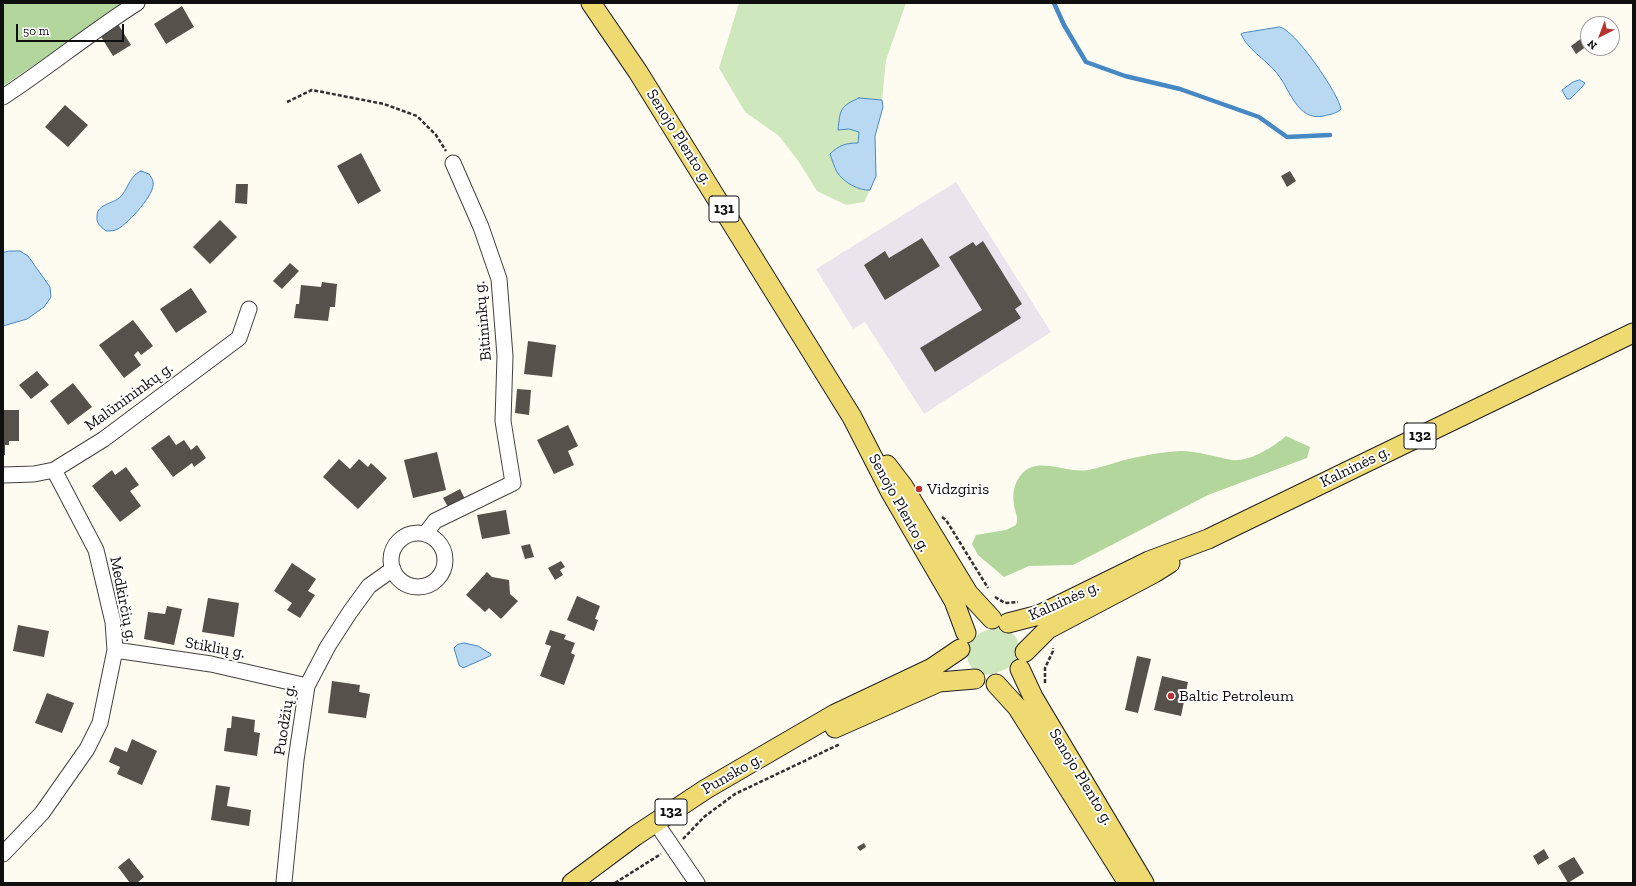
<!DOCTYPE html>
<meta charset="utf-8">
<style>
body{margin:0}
#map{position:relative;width:1636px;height:886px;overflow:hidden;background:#fefcf1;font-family:"Zilla Slab",serif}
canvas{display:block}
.frame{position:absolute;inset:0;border:4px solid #0f0f0f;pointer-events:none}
.north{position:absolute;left:1580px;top:16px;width:40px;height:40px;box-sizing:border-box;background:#fff;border:1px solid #9f9f9f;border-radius:50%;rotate:222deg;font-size:11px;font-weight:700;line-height:16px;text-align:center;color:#0f0f0f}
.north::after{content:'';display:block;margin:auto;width:14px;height:18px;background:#b63430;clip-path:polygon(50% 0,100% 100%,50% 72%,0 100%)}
.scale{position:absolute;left:16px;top:24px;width:108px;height:18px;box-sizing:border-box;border:2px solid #0f0f0f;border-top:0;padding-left:5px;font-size:12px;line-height:14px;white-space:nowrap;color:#0f0f0f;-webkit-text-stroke:3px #fff;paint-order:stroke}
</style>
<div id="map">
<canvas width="1636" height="886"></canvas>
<div class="frame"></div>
<div class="north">N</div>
<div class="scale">50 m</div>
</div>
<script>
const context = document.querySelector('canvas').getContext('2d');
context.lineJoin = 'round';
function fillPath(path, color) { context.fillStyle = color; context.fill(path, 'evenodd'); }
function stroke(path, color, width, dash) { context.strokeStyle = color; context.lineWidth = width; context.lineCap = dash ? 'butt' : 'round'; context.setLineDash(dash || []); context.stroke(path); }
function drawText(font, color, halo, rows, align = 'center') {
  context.font = font + ' "Zilla Slab",serif'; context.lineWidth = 4; context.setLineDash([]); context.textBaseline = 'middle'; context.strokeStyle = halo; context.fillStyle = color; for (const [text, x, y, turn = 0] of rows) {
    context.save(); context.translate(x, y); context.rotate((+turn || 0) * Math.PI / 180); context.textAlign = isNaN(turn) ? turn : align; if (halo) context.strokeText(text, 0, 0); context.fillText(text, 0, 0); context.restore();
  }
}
fillPath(new Path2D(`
 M956,182L1051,332L924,414L865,322L853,329L816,269Z`), '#ece4ed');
fillPath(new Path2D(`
 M739,3H906L886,60L882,100L859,98L838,130L849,129L859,132L858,143H849L830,154C832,159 834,167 837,172C843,182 859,191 870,190L864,202L846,205L817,191L799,162L779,136L745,112L719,68Z
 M997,628C1013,630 1024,640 1017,657C1014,664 1008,669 1001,671C964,689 950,633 997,628Z`), '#cfe7bd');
fillPath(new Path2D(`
 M3,3H126L3,86Z
 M1286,436L1310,447L1307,458L1208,495L1073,565L1029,566L1004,577L978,555L972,544L976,535L1006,530L1016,525C1019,517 1015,513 1014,505C1012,495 1014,484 1020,476C1036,454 1066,474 1088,470C1099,468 1110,464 1121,461C1139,456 1162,452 1181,451C1198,451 1215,457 1232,460C1250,462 1273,447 1286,436Z`), '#b3d69d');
const water = new Path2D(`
 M1280,27C1283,28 1286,30 1288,32C1302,42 1338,93 1341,109C1336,114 1331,114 1324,116C1296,122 1290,87 1275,71C1265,59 1247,49 1241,34L1243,33Z
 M1580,80L1585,83C1582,88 1575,94 1570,99H1567L1562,90L1573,82Z
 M859,98L882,100L883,107L875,136L876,176L870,190C859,191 843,182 837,172C834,167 832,159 830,154C839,145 846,143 858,143L859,132L849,129L838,130C840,110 840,106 859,98Z
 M141,171L149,174C150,176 153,179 153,182C156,194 128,223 118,229C114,231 110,231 106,231C100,226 96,223 97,216C97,203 116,204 122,195C129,186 130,176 141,171Z
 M9,251H20L28,256L50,287L51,297L44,307L27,319L3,326V253Z
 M464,643L478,646L491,654L490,656L463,668L459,665L454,648L457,645Z`);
fillPath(water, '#b9d9f2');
stroke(water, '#4588c4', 1);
stroke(new Path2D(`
 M1054,3L1064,25L1086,62L1125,76L1180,89L1259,117L1287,137L1330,135`), '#4588c4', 4.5);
fillPath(new Path2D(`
 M182,6L194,27L166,44L154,24Z
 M118,24L131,45L113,56L100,35Z
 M1582,38L1587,46L1576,54L1571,46Z
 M65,105L88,125L68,147L45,127Z
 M361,153L381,191L358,204L337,166Z
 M1290,171L1296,181L1287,187L1281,176Z
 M236,184H248L247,204L235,203Z
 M220,220L237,237L210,264L193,247Z
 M922,238L940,266L885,300L864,265L885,251L889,258Z
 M983,241L1022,304L1015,309L1021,318L935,372L920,348L982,310L949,257L973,242L976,246Z
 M290,263L299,271L282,289L273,281Z
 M322,282L337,284L335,307H330L328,321L294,318L296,304H299L301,285L321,287Z
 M191,288L207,312L176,333L160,309Z
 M133,320L153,346L141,355L138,351L134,355L141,365L124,378L99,345Z
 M528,341L556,345L552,377L524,374Z
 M37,371L49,385L31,399L19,385Z
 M73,383L92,407L68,425L50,401Z
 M517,389L531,390L529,415L515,413Z
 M3,410H19V441H9V445H5V455H3Z
 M568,425L578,446L568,451L574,465L554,474L537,440Z
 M169,435L176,445L184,440L191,450L197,445L206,458L194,467L192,463L173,477L151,448Z
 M437,452L446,490L413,498L404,460Z
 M339,459L350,469L359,459L368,467L371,463L387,478L358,509L323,477Z
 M126,467L139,485L130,491L141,506L120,522L92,486L112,470L115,475Z
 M460,489L465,499L448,507L443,498Z
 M506,510L510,534L482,539L477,515Z
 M530,544L534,557L525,559L521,546Z
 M561,561L565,567L560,570L563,575L555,580L548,568Z
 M292,563L316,579L308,591L315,595L300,618L287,610L292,603L274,591Z
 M487,572L492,577L509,580L510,594L518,601L501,619L489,608L485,612L466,595Z
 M577,596L600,606L595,619L598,620L594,631L567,620Z
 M208,598L239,603L234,637L202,632Z
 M167,606L182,609L174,645L144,639L148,612L165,614Z
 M18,625L49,631L44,657L13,651Z
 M550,630L566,635L564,639L575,643L571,653L575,655L564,685L540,676L551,646L545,644Z
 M1137,656L1151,659L1138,713L1125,710Z
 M1162,676L1188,682L1181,716L1154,710Z
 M332,681L360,685L359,692L370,694L366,718L328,713Z
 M47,693L74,703L62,733L35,723Z
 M232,716L255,720L254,732L260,733L257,756L224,751L227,728H231Z
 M132,739L157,751L142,785L117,774L120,767L109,762L115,747L127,752Z
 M216,785L230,787L227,806L251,810L249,826L211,820Z
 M864,843L866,847L860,851L857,847Z
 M1544,849L1549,858L1538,865L1533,856Z
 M1574,857L1584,873L1568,883L1558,866Z
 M129,858L144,877L137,883H130L118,867Z`), '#57514c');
const minor = new Path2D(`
 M3,97C49,67 91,32 137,3
 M3,475L34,474L54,470L104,439L239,338L249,309
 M391 560a27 27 0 1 1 54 0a27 27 0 1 1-54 0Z
 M426,533L435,521L513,483L503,421L505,356L499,279L481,227L453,163
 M115,650L211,664L307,686
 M656,823L697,883
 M3,854L42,813L87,749L100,723L115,650L113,622L96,550L54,470
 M284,882L296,760L307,686L328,646L350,612L369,586L393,569`);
const major = new Path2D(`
 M591,3L638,72L852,417L890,491L954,601L966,633
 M887,465L903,486L968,593L992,619
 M1008,623L1039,615L1149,561L1208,539L1633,333
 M1025,652L1048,629L1154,573L1170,563
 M1020,669L1033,697L1144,883
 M996,684L1017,707L1128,883
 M835,728L939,682L975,679
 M572,883L635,836L706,789L835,714L932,668L960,649`);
stroke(minor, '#424242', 17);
stroke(major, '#202020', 21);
stroke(new Path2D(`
 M287,102L312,90L384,104L417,116L436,135L446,151
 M942,517L946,520L988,588
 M995,597L1005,603L1018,602
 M1045,683V668L1053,651V648
 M683,839L704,817L735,794L840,744
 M615,883L661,854`), '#313131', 2.5, [4, 2]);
stroke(minor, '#fff', 15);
stroke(major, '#efda71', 19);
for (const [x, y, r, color] of [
 [919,489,4,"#b63430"],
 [1171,696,4,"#b63430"]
]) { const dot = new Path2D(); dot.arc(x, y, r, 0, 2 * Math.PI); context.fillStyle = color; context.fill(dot); stroke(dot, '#fff', 1.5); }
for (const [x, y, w] of [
 [724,209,30],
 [1420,436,32],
 [671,812,32]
]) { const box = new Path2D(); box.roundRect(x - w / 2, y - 13, w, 26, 3); context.fillStyle = '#fff'; context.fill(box); stroke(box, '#0f0f0f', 1); }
drawText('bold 15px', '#0f0f0f', null, [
 ["131",724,209],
 ["132",1420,436],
 ["132",671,812]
]);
drawText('16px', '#0f0f0f', '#fff', [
 ["Senojo Plento g.",679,137,58],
 ["Bitininkų g.",483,321,-95],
 ["Malūnininkų g.",129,397,-36],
 ["Kalninės g.",1355,467,-26],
 ["Senojo Plento g.",899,503,61],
 ["Medkirčių g.",123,599,79],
 ["Kalninės g.",1064,601,-24],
 ["Stiklių g.",215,648,10],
 ["Puodžių g.",285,720,-81],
 ["Punsko g.",732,774,-30],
 ["Senojo Plento g.",1081,777,59]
]);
drawText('16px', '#0f0f0f', '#fff', [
 ["Vidzgiris",927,489],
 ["Baltic Petroleum",1179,696]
], 'left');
</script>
